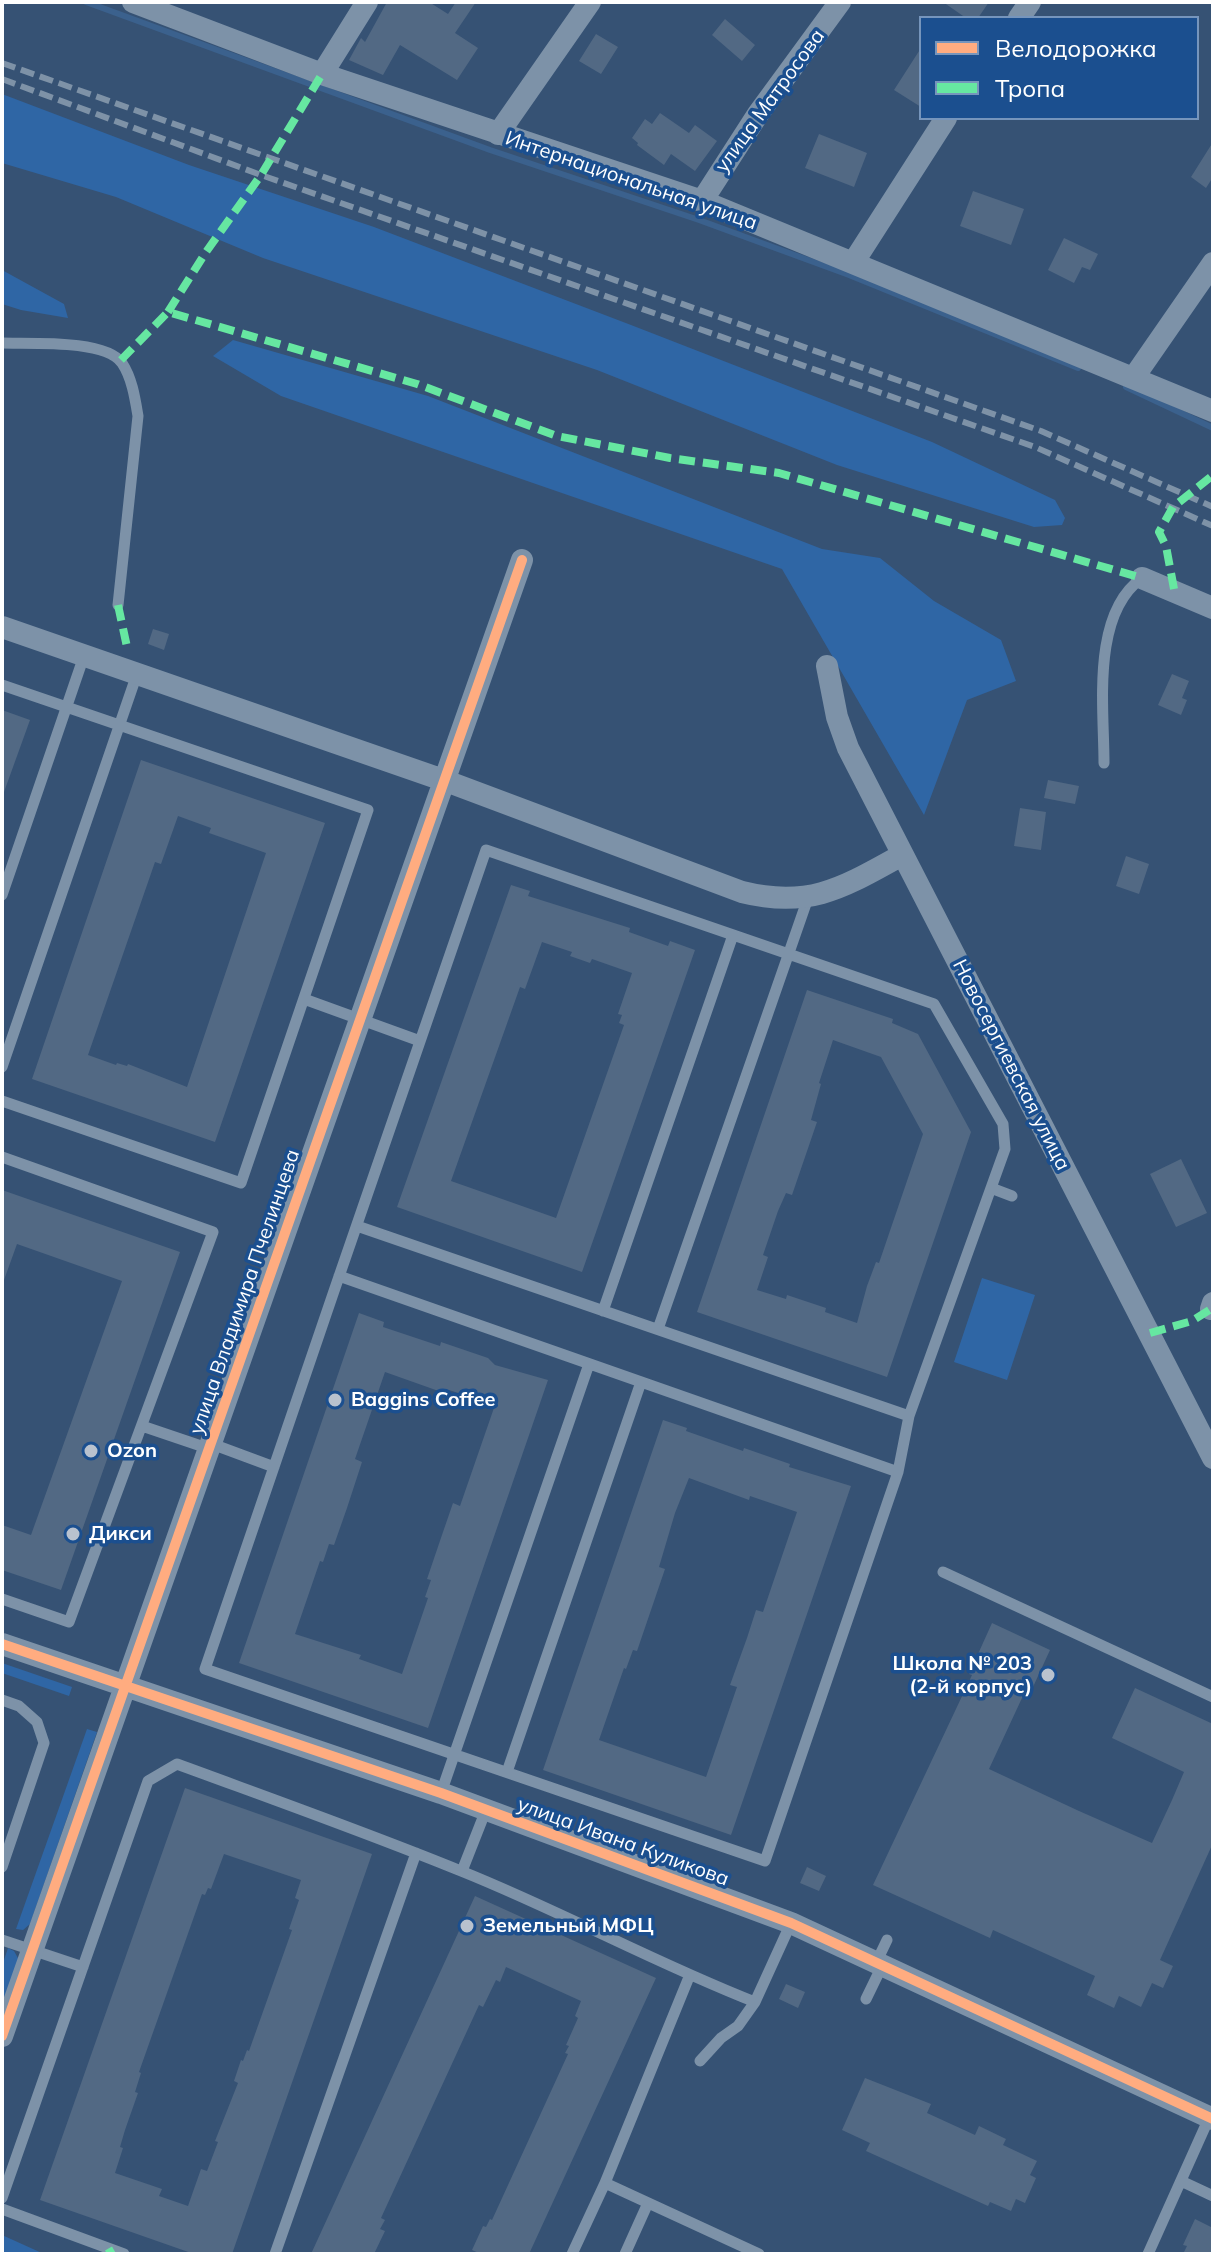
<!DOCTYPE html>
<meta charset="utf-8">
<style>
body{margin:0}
#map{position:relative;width:1215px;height:2256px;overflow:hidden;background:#365274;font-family:Mulish,sans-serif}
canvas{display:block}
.frame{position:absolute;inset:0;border:4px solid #fff;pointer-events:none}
.legend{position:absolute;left:919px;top:16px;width:280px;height:104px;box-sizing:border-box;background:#1b4f8f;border:2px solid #7695bc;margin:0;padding:10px 14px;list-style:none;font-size:24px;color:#fff}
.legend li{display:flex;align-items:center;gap:16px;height:40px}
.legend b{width:40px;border:2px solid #7695bc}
</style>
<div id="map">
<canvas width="1215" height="2256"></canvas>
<div class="frame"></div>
<ul class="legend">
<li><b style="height:10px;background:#ffac80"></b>Велодорожка</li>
<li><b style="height:10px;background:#66e7a1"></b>Тропа</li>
</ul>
</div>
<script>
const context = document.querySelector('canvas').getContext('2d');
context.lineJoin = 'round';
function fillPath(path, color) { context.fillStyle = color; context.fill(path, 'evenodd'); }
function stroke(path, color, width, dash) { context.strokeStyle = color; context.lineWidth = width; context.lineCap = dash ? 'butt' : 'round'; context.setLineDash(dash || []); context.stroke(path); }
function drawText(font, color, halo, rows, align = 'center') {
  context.font = font + ' Mulish,sans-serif'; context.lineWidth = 7; context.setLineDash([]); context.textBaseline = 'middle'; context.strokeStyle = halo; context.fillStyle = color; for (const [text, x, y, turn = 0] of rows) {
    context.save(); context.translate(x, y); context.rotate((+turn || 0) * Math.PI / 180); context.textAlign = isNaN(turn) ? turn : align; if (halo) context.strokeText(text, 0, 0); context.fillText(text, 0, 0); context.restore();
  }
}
fillPath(new Path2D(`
 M2,94L189,165L374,227L631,325L932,442L1055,500L1065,518L1062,525L1034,527L837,465L597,370L263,258L116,197L2,163Z
 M2,270L64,304L68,318L21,310L2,304Z
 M233,340L428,396L822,549L880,558L934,601L1001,640L1016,681L967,700L924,815L782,569L281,396L213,356Z
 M982,1278L1035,1295L1007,1380L954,1362Z
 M2,1663L72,1687L69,1696L2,1673Z
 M87,1729L97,1732L30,1924L23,1930L16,1929Z
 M8,1948L14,1951L19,1960L2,2008V1966Z
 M2,2235L44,2254H2Z`), '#2f66a5');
stroke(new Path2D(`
 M86,2L490,150L699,220L849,275L1078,368
 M1126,387L1213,428`), '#3b618d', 6);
fillPath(new Path2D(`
 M387,2H429L448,14L456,2H476L455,33L478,48L457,80L400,45L383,75L349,60L361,38L365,42Z
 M943,2H989L978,18H966Z
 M725,19L755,45L742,61L712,35Z
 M596,34L618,47L601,74L579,61Z
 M921,48V107L894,90Z
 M660,113L689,133L695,125L717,141L695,171L671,154L664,165L637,145L638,143L632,138L645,119L652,124Z
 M819,134L867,153L854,187L805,168Z
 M1213,142V177L1206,188L1191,177Z
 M973,191L1024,209L1011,245L960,226Z
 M1064,238L1098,254L1090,270L1082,267L1074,283L1048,270Z
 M153,629L169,634L164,650L148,644Z
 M1172,674L1189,681L1182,698L1187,700L1181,715L1158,705Z
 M2,710L30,720L4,792H2Z
 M141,760L325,823L215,1142L32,1079ZM178,816L211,828L209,833L266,853L187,1087L128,1064L127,1066L117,1063L116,1065L88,1055L155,862L161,864Z
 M1048,780L1079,786L1075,804L1044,798Z
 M1020,808L1046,812L1041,850L1014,846Z
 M1126,856L1149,864L1139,894L1116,886Z
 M511,885L530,891L528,896L630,928L629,932L668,946L670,941L695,950L582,1272L397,1207ZM542,942L572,952L570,956L590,963L592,959L632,973L618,1014L622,1015L619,1023L624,1025L556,1218L451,1181L520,987L525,989Z
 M807,990L893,1019L892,1023L918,1034L971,1132L887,1377L697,1312ZM833,1040L881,1057L923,1134L879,1263L876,1262L867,1286L857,1323L825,1312L826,1308L787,1295L786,1299L757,1290L768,1257L763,1255L778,1211L786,1193L792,1195L817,1122L811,1120L821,1084L819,1083Z
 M1181,1159L1207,1213L1176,1227L1150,1174Z
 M2,1190L180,1252L61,1590L2,1570V1525L31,1535L122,1281L17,1244L4,1280L2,1279Z
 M359,1313L384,1322L383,1327L440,1346L441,1342L488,1358L495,1365L548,1380L428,1728L239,1663ZM385,1372L447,1394L449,1390L495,1405L460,1506L453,1503L443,1532L427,1579L431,1580L425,1597L428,1598L402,1674L359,1659L361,1655L295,1634L320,1561L323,1562L329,1544L334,1545L347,1508L362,1462L355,1459Z
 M663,1420L687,1428L686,1431L743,1451L744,1448L790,1464L789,1467L851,1486L731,1835L543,1770ZM689,1478L749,1500L750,1496L797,1512L763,1612L756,1610L747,1638L730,1685L737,1687L706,1777L599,1740L624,1668L626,1669L633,1650L637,1651L665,1569L659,1567L675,1513Z
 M992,1623L1050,1650L1027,1700L1022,1698L989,1769L1079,1811L1152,1843L1172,1800L1184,1772L1112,1738L1135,1688L1213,1724V1843L1160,1960L1173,1966L1163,1988L1152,1983L1141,2007L1119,1996L1114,2008L1087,1995L1095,1976L993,1930L990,1938L873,1885L972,1675L969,1674Z
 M185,1788L372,1854L232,2254H194L40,2200ZM224,1854L301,1880L295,1898L299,1900L289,1929L292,1930L249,2051L247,2050L243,2061L241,2060L234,2081L238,2083L215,2141L218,2142L207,2171L201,2169L188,2206L159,2196L162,2189L115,2173L123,2148L120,2147L125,2130L138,2093L135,2092L141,2073L139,2072L202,1894L205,1895L208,1888L211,1889Z
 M807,1867L826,1876L819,1891L800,1883Z
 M475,1896L656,1978L529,2254H481L472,2250L483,2226L486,2227L490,2219L492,2220L568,2054L565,2053L569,2046L566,2045L578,2018L575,2016L581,2001L506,1967L500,1982L496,1980L483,2007L479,2005L381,2218L385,2220L380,2229L385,2231L374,2254H311Z
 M786,1984L805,1992L798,2008L779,1999Z
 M865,2078L931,2104L927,2113L975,2135L979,2126L1006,2139L1003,2145L1037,2161L1030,2175L1036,2178L1025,2203L1016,2199L1011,2211L990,2202L988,2206L866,2151L870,2143L842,2130Z
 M1195,2219L1213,2228V2254H1183L1187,2246L1183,2245Z`), '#526984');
stroke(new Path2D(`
 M2,343C29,344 105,339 122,363C132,378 135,398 138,416L118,605
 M2,685L368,810L241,1183L2,1101
 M1104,763C1104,707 1091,614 1142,578
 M2,895L84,656
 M304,999L420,1041
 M2,1067L137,674
 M2,1157L213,1232L69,1622L2,1599
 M991,1188L1012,1196
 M357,1226L909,1416
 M339,1276L898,1472L909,1416L1005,1149L1003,1124L934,1004L486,850C435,997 385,1144 334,1291L205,1669L765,1861L898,1472
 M603,1311L733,935
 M658,1329L808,898
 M142,1426L210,1449
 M212,1444L274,1467
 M943,1572L1213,1697
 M2,1700L19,1706L37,1722L44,1743L2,1867
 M507,1772L641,1382
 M441,1793L589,1364
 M462,1871L486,1810
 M2,1940L83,1967
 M876,1963L887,1940
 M866,1999L882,1966
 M700,2061L721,2038L738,2026L755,2002L791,1923
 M1181,2181L1213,2196
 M605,2183L759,2254
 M2,2198L148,1781L177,1764C272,1799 368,1833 461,1871C561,1911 655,1963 755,2002
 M2,2209L124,2254
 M275,2254L416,1853
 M572,2254L605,2183L689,1977
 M625,2254L648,2203
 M1148,2254L1209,2118`), '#7d92a8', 11);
stroke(new Path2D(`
 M133,2L322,74L702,201L1213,411
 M1019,18L1030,2
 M322,74L367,2
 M498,134L590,2
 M702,201L758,114L840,2
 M853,263L946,118
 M1134,377L1213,263
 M1142,578L1213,608
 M2,627L446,781L742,892C810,909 844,887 902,855
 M827,666L837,717L848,748L1213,1458
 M1211,1309L1213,1303
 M2,1644L441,1793L791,1923L1213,2119
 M2,2036L522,560`), '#7d92a8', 22);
stroke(new Path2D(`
 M2,63L1041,431L1213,507
 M2,79L261,175L1035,447L1213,526`), '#7e92a7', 6, [14, 6]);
stroke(new Path2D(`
 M168,312L206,252L261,175L322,74
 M121,360L168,312L417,384L557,436L670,458L779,473L1142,578
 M1174,589L1166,546L1159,532L1173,507L1213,475
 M118,605L127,647
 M1150,1333L1192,1321L1211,1309
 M107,2254L114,2250`), '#66e7a1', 8, [16, 8]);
stroke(new Path2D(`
 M2,1644L441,1793L791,1923L1213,2119
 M2,2036L522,560`), '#ffac80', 10);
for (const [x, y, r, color] of [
 [335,1400,8,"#b9c2ce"],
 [91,1451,8,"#b9c2ce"],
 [73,1534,8,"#b9c2ce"],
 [1048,1675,8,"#b9c2ce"],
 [467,1926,8,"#b9c2ce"]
]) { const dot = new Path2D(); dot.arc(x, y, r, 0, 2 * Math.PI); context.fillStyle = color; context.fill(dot); stroke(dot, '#1b4f8f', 3); }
drawText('20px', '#fff', '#1b4f8f', [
 ["улица Матросова",770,101,-54],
 ["Интернациональная улица",631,181,19],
 ["Новосергиевская улица",1011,1065,63],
 ["улица Владимира Пчелинцева",245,1292,-71],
 ["улица Ивана Куликова",623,1842,20]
]);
drawText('bold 20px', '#fff', '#1b4f8f', [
 ["Baggins Coffee",351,1400],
 ["Ozon",107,1451],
 ["Дикси",89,1534],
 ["Школа № 203",1032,1664,"right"],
 ["(2-й корпус)",1032,1687,"right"],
 ["Земельный МФЦ",483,1926]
], 'left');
</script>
